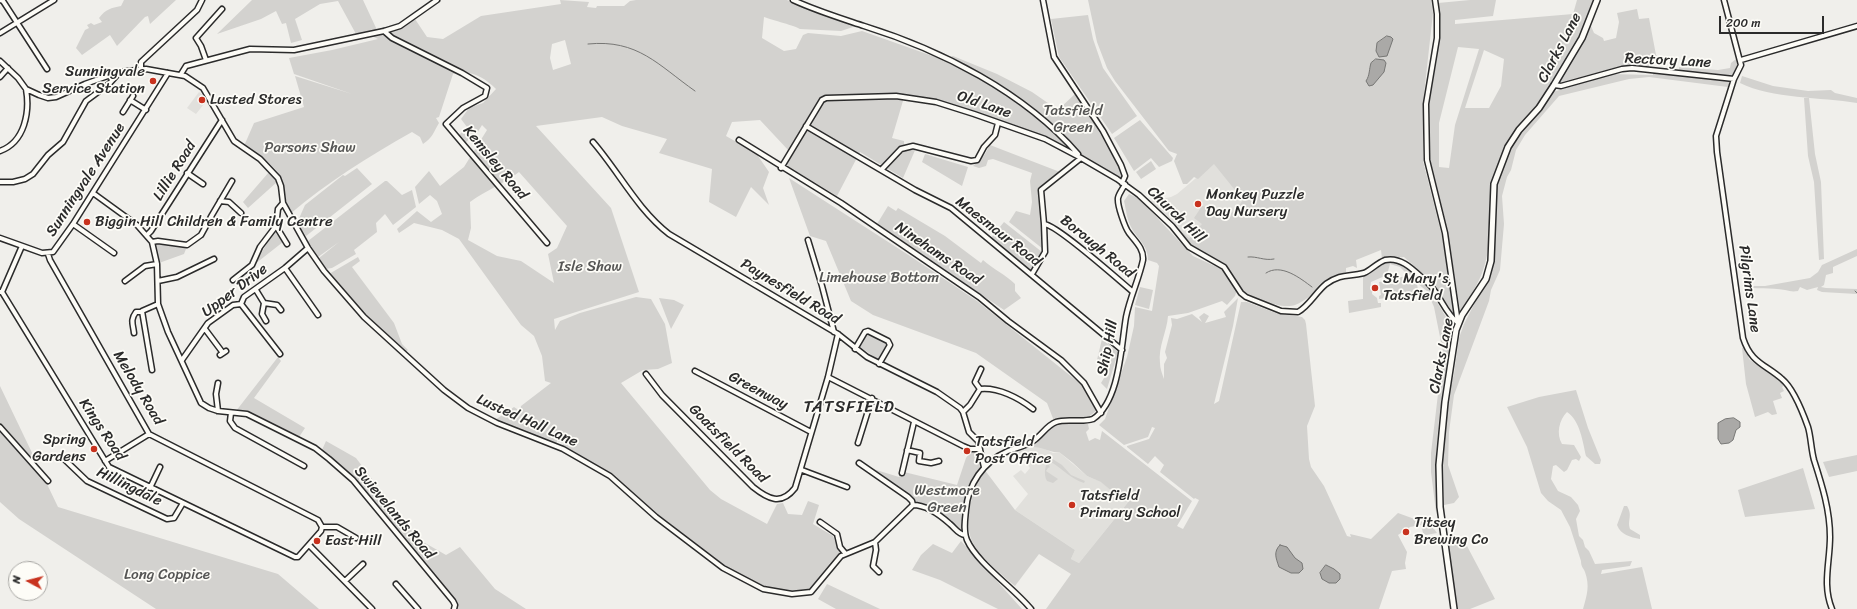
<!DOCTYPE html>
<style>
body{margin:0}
#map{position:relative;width:1857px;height:609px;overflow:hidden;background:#f0efeb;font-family:Sriracha,sans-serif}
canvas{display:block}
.north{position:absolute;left:8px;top:561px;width:40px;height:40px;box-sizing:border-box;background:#fdfcf7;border:1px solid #a9a8a5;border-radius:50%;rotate:277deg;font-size:11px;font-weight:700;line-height:16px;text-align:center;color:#2b2b2b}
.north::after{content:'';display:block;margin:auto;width:14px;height:18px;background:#c8321e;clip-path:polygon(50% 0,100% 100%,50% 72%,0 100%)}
.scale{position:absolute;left:1719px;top:16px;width:105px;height:18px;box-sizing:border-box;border:2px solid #2b2b2b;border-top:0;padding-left:5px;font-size:12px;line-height:14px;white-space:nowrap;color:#2b2b2b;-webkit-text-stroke:3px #fdfcf7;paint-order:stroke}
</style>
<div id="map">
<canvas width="1857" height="609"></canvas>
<div class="north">N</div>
<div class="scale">200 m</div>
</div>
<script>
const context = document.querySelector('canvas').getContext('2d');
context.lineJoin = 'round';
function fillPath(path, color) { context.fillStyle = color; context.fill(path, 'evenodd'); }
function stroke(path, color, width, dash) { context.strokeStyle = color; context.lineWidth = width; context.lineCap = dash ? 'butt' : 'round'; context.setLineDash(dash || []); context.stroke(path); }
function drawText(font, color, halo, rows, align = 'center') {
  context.font = font + ' Sriracha,sans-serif'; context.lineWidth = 3.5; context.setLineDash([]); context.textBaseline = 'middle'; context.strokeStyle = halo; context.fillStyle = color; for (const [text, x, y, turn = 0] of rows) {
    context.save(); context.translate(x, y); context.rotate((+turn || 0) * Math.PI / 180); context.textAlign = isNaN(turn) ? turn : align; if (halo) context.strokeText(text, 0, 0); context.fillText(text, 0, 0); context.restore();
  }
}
fillPath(new Path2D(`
 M199,92L208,99L196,114L187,108Z
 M1214,163L1245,200L1237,210L1226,217L1203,224L1188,239L1179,229L1174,222L1150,201L1171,197L1177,194Z
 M1032,444L1033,447H1041L1053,453L1059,452L1087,476L1102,482L1109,489L1129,501L1079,563L1071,559L1075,550L1015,510L1028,494L1013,476L1021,470L1025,474L1030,468L1017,450Z`), '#e1e0dc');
fillPath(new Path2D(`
 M124,0H176L150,24L148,16L145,17L117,46L110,35L82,55L76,48L85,30L89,28L87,25L91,23L94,25L102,22L99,18C106,9 111,8 121,6Z
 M252,0H363L377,30L356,34L338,1L320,4L295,19L302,40L291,43L286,23L282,24L276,11L261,19L217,34Z
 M560,0L589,2L587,7L596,8L597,6H624L630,1L636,0H787L828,17L856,26L841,31L800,29C796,26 772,20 764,17L762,38L784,51L796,49L803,35L808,33L841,36L862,31L941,59L953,56L997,74L1032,92L1058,110L1076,93L1121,169L1123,175L1122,180L1081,155L1058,129L1029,107L1025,108L1059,134L1075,153L1039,135L1017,126L995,120L983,114L945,102L926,100L905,94L892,138L904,141V145L906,149L916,148L903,178L860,152L837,196L794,170L781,167L789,151L760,120L732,122L726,136L756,153L769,172L763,188L769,205L751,187L736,217L709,202L712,169L659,153L667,139L622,126L602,117L536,126L611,208L639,292L554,319L555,330L560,321L580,313L636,297L651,299L665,324L672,363L658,369L643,370L621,383L710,490L721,499L767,524L777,504L783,503L788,514L802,515L808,501L819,505L813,524L833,536L840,554L809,590L791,591L763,586L725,567L649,507L612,474L558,445L565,444L557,441L556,445L495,420L514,407L520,411L521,406L551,383L545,381L542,356L534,336L521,325L459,239L442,230L414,223L399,233L397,229L417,211L431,222L442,214L437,201L430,195L419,204L415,187L429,171L440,186L464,167L487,130L482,125L476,135L475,134L465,143L459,135L467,127L461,119L469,108L483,103L496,89C484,77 470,69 453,74L439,117L436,118L439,123C433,133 433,137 423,144L420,137L412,132C368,157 329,181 290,214C285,203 286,191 282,180C275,164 257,154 244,146L254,123L304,107L295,76L352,94L294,74L289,58L332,50L378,39L372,36L400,28L415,19L427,37L443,39L481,16L561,4ZM565,40L571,64L553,70L550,58L552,44ZM519,172L567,226L557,248L548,254L554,283L521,261L497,256L468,240L471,228L470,202C486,190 504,184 519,172Z
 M1088,0H1431L1433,13L1423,103V161L1442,236L1454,314L1431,281L1404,257L1382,259L1381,250L1356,260L1357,268L1353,266L1346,268V272C1325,278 1315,297 1295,305C1281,310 1249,297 1239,287C1233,281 1232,272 1226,266C1217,258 1203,256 1193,250C1187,246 1182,237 1177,231L1179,229L1189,238L1202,224L1194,218L1202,206L1207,207L1211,214C1227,219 1234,213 1243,200L1214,164L1198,179L1194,177L1187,184H1183L1174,161L1177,154L1169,151L1115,81L1107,68L1097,42Z
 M1470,0H1496L1493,16L1455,20V24L1573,14L1577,0H1593C1581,37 1562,74 1538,105C1532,114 1523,121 1516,130C1507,141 1502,154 1497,167C1486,195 1491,212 1489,239C1487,270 1477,287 1460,311L1448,233L1430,159L1429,104L1437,59L1440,12L1438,3ZM1458,47L1479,49L1455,125L1449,168L1439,167V123ZM1484,50L1504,59L1501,86L1489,108H1465Z
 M1637,9L1639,19L1649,18L1656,55L1660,58L1649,57V68L1618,67L1558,83L1582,43L1590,24L1594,33L1603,38L1604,41L1616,38L1619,22L1617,13Z
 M1088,15L1093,39L1103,68L1137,116L1112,134L1059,57L1051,19Z
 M1736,59L1738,69L1733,76L1679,71V67L1718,70L1730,68L1731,63Z
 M1653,72L1731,80L1728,87L1649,77L1629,79L1559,96L1525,135L1516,150L1511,170L1507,177L1502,196L1504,224L1500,270L1491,290L1489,301L1454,395L1449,432L1448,465L1459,497L1454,503L1444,505L1443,457L1446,418L1451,385L1454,374L1459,338L1464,324L1482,289L1493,261L1495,239L1496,187L1510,149L1553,92L1610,74L1653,75Z
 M1742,76L1773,86L1808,91L1831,90L1835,93L1857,98V103C1821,97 1772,99 1740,83Z
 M1804,98H1809L1815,154L1821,182L1824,259L1819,260L1814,182L1808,156Z
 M1140,120L1173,158L1172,161L1159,167L1151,158L1134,171L1114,138Z
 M990,145L1060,172L1040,188L1039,191L1042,213L1043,249L1009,222L1016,211L1030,215L1032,202L1030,181L1032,173L993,159L988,160L986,166L979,168L973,166L985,154Z
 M925,154L968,167L962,186L922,162Z
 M1151,161L1156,169L1141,179L1136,172Z
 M357,168L372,184L306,236L297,223L305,205L343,175L345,176Z
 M269,172L277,182L248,208L243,202Z
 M789,178L910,256L977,301L1082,385L1096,411L1087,418L1054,421L1047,403L976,353L873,315L851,301L826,241L810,236Z
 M385,181H387L402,195L412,190L416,207L393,225L385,214L376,223L377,232L354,250L356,254L332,268L325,269L318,260L319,258L339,242L318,257L308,241Z
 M1129,194L1138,198L1148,208L1193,256L1221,269L1237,290L1235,296L1227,305L1222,301L1188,313L1168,316C1167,331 1158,347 1160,363C1160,368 1162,374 1164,379V364L1167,358L1165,352L1172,325L1171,318L1177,319L1192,314L1202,322L1199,317L1204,313L1209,316L1205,323L1226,317L1224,312L1238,298L1233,326L1214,404L1219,401L1241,302H1247L1276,313L1302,317L1305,320L1306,324L1315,406L1307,426L1309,459L1311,467L1324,486L1347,536L1351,537L1350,534L1371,539L1398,513L1431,525L1437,533L1426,535L1423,533L1421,525L1410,527L1398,535L1407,552L1405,563L1406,569L1392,571L1379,609H1046L1071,574L1039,554L1015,586C1003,576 978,555 972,541C963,519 973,489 984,469L1015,510L1075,550L1071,559L1079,563L1129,501L1109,489L1101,482L1087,476L1073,463L1059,452C1050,453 1043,447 1033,447L1032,444L1057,423L1088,424L1089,429L1086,432L1089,441L1095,438L1100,440L1102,431L1192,501L1177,526L1183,529L1197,504L1199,500L1195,498L1194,499L1160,472L1164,465L1155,456L1148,464L1127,447V446L1149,439L1155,428L1152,427L1148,437L1124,445L1099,425L1105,419L1127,357L1134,326L1135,307L1152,311L1159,266L1157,263L1148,260C1148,245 1137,239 1131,227C1127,219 1126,210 1124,201Z
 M888,206L896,211L898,208L945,236L981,263L983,260C993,269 1006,275 1015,284V291L1021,298L1004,310L877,224Z
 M1004,222L1042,252L1031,270L991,238Z
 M275,232L283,242L255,264L273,233Z
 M157,244L183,246L186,249L184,254L159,263L155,245Z
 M1857,249V256L1833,267V273L1826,275L1824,285L1821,287L1826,288L1857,289V294L1822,292L1817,290L1818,287L1807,290L1800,287L1798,291C1792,292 1790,291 1785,290C1771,287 1756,290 1742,286L1744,283L1753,286H1765L1810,278L1818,272L1822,265Z
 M358,257L360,261L352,267L394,323L402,344L408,350L405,352L366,317L329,274Z
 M1391,262L1401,263L1427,286L1446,317L1450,328L1447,337L1449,352L1439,419L1436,454V512L1431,472V453L1443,352L1434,307L1427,291L1413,280V284H1417L1419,296H1397L1379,299V296L1381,295L1379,282L1386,281V284H1393L1394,278L1409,276L1400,267L1390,264L1387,275L1371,282L1370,289L1372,290V294L1377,298L1378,303H1381V307L1349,313L1348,301L1363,299V276L1383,263Z
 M1140,287L1153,290L1149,309L1135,305Z
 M659,298L674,300L684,305L671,329Z
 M867,333H868L887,344V346L879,360L860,347Z
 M1102,339L1118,352L1107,389L1101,383L1107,373L1097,368L1101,362L1097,360Z
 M1743,347L1750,360L1785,385L1782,387L1784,391L1780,393L1782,398L1773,401L1777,414L1772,415L1768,412L1755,417L1746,384L1742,348Z
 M278,357L281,361L254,398L305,428L299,437L244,411H236Z
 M0,386L58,507L278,574L319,609H156L19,519L0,502Z
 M1576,390L1588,428L1601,460L1600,464H1595L1586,456C1583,443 1580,420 1567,412C1559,420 1556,434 1562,444L1574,445L1581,457L1579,461L1576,459L1572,460L1567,470L1564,472L1556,465L1553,466L1551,479L1558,491L1571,497L1578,505L1580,511L1576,519L1579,536L1583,540L1585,547L1589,551L1595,564L1632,561L1630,566L1602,570L1601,574L1642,567L1652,609H1583C1587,595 1590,586 1585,572C1583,567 1581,567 1581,561L1570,527L1561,510L1548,501L1541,493L1527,447L1507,407L1539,397Z
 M326,441L356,458L418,539L446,555L460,547L495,589L526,609H457L439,582L354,478L322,450Z
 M977,450L983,463C966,490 965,499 962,531L961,532C950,521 928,502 913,503L872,471L873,469L899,477L904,472L957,485L966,458L971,451Z
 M1857,455V471L1829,477L1823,462Z
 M1051,458L1062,465L1071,475L1085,481L1084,483C1071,479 1063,469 1051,462L1049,466L1050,467L1048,468L1046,471L1058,479L1053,483L1047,481C1043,474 1045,463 1051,458Z
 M1803,468L1815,509L1745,517L1738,490Z
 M1624,506H1627C1633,516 1627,520 1630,529L1640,535V539C1630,537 1621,535 1617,525Z
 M1453,540H1459L1467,546L1495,599L1470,609H1458L1447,544Z
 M961,541L1022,609H998L940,580L912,570L921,555L933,544L952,553Z
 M827,584L880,609H836L818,599Z`), '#d3d2cf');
const water = new Path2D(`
 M1387,36L1391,37L1393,39L1387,56L1379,57L1376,51L1377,43Z
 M1376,59L1384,60L1386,63L1384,72L1373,85L1369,86L1366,81C1370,75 1369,69 1371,63Z
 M1734,418L1740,422V427L1736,430L1733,440L1729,443L1721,444L1718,439V423L1725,419Z
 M1280,545L1287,547L1295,558L1302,563L1303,569L1299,573H1291L1279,567C1276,558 1273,552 1280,545Z
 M1326,565L1334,569L1340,574V579L1336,583H1329L1322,579L1320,573Z`);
fillPath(water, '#aaa9a7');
stroke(water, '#777775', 1);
stroke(new Path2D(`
 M588,44C638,39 658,65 695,91
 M1248,257C1257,256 1264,261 1274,259
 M1266,273C1281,263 1300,278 1312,287
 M1855,291L1857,293`), '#777775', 1);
const minor = new Path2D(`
 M0,0L3,1L47,69
 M793,0C817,11 840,18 864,26C941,50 1024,92 1078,154
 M1043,0L1054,57L1103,131L1121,165L1125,176L1122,183
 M1435,0L1437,14V38L1426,104L1427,160L1445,233L1458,323
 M1724,0L1741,65L1734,79L1716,136L1717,152L1743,338C1751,363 1765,364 1782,379C1793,388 1803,413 1808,427C1811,437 1811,449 1814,460C1822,485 1830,510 1830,537C1830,562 1822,585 1832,609
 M384,31L392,38L462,73L487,88L485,96L463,108L446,124L547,243
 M0,33L54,0
 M206,60L201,46L196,38L222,9
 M1741,60L1857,26
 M0,61L18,78L26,89L39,95L48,98L56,97L85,84L119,72L146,69L185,76L203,88L234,141L260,159L278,178L281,186L283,203L308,248L324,271L364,317L444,390L468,408L497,423L563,449L610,476L656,517L723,568L763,589L792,594L811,592L841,556L875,542L913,505C926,505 940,515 950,524C955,528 958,534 965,535
 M141,69V62L197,10L202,0
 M181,74L186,66L250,49L294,50L384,31L400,26L437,0
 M0,77L8,68
 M1554,85L1561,86L1622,69L1632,68L1734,79
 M130,100L146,110
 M123,112L133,96
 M806,126L915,190L951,208L1122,350
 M739,140L841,203L979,297L1008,321L1061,360L1084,383L1101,413
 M593,142C619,172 637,209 669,234L838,334L867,357L937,392L960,408L963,412L969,432L978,441L984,467
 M0,151C25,142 30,112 26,89
 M781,168L822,100L826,98L896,96L936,102L974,114L1045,139L1081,158L1117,179L1139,195L1172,226L1189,247L1224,267L1241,293L1246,297L1281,311L1298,312C1309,306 1316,292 1326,284C1342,273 1348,277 1364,273C1371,270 1377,263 1385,260C1403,256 1416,273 1429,284C1440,295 1445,313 1458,323
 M882,169L901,149L913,146L971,161L977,160L984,147L995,135L998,123
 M187,173L203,184
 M0,182H13L25,179L33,174L48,155L63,142L86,101L109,84L119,73
 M93,193L137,225L152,242L157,264L158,304L168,332L201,403L209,408L218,411L247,414L315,448L329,459L353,480L453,601L455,605L454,609
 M220,201L229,202L241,213
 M283,203L278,209L276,226L287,244
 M73,224L114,253
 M1044,224C1056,224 1120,281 1133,292
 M147,235L151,231L222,120
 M0,238L42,253L53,252L73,224L168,73
 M808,240L822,286L834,332
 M152,242L158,241L187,245L201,235L212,215L232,181
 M285,268L318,315
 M1032,274L1045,252L1044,224L1041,190L1081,158
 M233,280L252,265L260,247L276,226
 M125,281L145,266L157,264
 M158,281L177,277L214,259
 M256,290L264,303L277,305L281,310
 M0,292H2L109,467L295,557H298L321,531L322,527L318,520L149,434L50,260L48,254
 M2,292L22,246
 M264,303L262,314L266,321
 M241,304L280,354
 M205,329L223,353
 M134,333C133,324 130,320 136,312H142
 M855,349L865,332L868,331L888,341L890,345L879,364
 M220,355L226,351
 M182,360L208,323L233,305L241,304L244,297L285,268L308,248
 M981,369L975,382L980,389C998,387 1019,398 1033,409
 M152,370L142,311L158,304
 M695,371L811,432
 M646,374L662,395L753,487C768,499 781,506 795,488L828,377L838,334
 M828,377L963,446L970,449H979
 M218,383L216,394L218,411
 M963,412L970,405L980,389
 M231,413L230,421L235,428L304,466
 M0,427L48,481
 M858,443L872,398
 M907,450L920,453L919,461L931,463L939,461
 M63,458L87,481L167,519L174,518L183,503
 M105,461L149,434
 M859,463L908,497L912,501L913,505
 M802,470L847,487
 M902,473L914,422
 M150,488L160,467
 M820,522L837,534L840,547L845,553
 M322,527H337L356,538
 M875,542L876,550L873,566L879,572
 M309,545L372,609
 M345,581L363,564
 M396,584L418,609
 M1031,609C1014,588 977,563 967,540C963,531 965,520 966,510C968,484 983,462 1008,451C1016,448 1026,446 1033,441C1041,436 1047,425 1056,422C1067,418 1081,423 1093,419C1120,401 1121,346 1126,317C1130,297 1139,279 1143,260C1144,249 1136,242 1129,233C1125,228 1117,205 1118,198C1119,193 1123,189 1125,184`);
const major = new Path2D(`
 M1454,609L1440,507L1439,465L1445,402L1456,330L1462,315L1486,279L1491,261L1494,184L1508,147L1519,130L1539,108L1554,85L1582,38L1597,0`);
stroke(minor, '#2b2b2b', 7);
stroke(major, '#2b2b2b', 8);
stroke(minor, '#fdfcf7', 4);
stroke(major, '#fdfcf7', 5);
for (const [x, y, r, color] of [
 [153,81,4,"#c8321e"],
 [202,100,4,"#c8321e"],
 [1198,204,4,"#c8321e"],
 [87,222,4,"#c8321e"],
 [1375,288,4,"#c8321e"],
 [94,449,4,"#c8321e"],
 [967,451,4,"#c8321e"],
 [1072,505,4,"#c8321e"],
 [1406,532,4,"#c8321e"],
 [317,541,4,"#c8321e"]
]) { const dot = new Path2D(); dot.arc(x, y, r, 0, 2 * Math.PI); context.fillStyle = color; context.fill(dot); stroke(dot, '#fdfcf7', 1.5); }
drawText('15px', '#2b2b2b', '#fdfcf7', [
 ["Clarks Lane",1560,48,-62],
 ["Rectory Lane",1668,61,3],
 ["Old Lane",984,105,19],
 ["Kemsley Road",495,163,50],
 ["Lillie Road",175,171,-58],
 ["Sunningvale Avenue",86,180,-57],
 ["Church Hill",1176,215,44],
 ["Maesmaur Road",998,232,38],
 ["Borough Road",1097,247,39],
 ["Ninehams Road",938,254,34],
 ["Pilgrims Lane",1749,289,82],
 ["Upper Drive",235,291,-37],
 ["Paynesfield Road",790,292,31],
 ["Ship Hill",1108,348,-79],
 ["Clarks Lane",1442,356,-79],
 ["Melody Road",138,388,59],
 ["Greenway",758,391,28],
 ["Lusted Hall Lane",527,421,24],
 ["Kings Road",102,430,56],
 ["Goatsfield Road",728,444,45],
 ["Hillingdale",129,487,26],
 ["Swievelands Road",394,513,50]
]);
drawText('15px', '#2b2b2b', '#fdfcf7', [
 ["Sunningvale",145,72,"right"],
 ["Service Station",145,89,"right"],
 ["Lusted Stores",210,100],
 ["Monkey Puzzle",1206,195],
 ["Day Nursery",1206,212],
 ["Biggin Hill Children & Family Centre",95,222],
 ["St Mary's,",1383,279],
 ["Tatsfield",1383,296],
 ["Spring",86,440,"right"],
 ["Gardens",86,457,"right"],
 ["Tatsfield",975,442],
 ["Post Office",975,459],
 ["Tatsfield",1080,496],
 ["Primary School",1080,513],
 ["Titsey",1414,523],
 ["Brewing Co",1414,540],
 ["East Hill",325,541]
], 'left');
drawText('15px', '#555554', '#fdfcf7', [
 ["Tatsfield",1073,111],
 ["Green",1073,128],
 ["Parsons Shaw",310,148],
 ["Isle Shaw",590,267],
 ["Limehouse Bottom",879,278],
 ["Westmore",947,491],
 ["Green",947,508],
 ["Long Coppice",167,575]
]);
context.letterSpacing = '1px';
drawText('17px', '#2b2b2b', '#fdfcf7', [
 ["TATSFIELD",849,408]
]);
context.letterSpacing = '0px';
</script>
